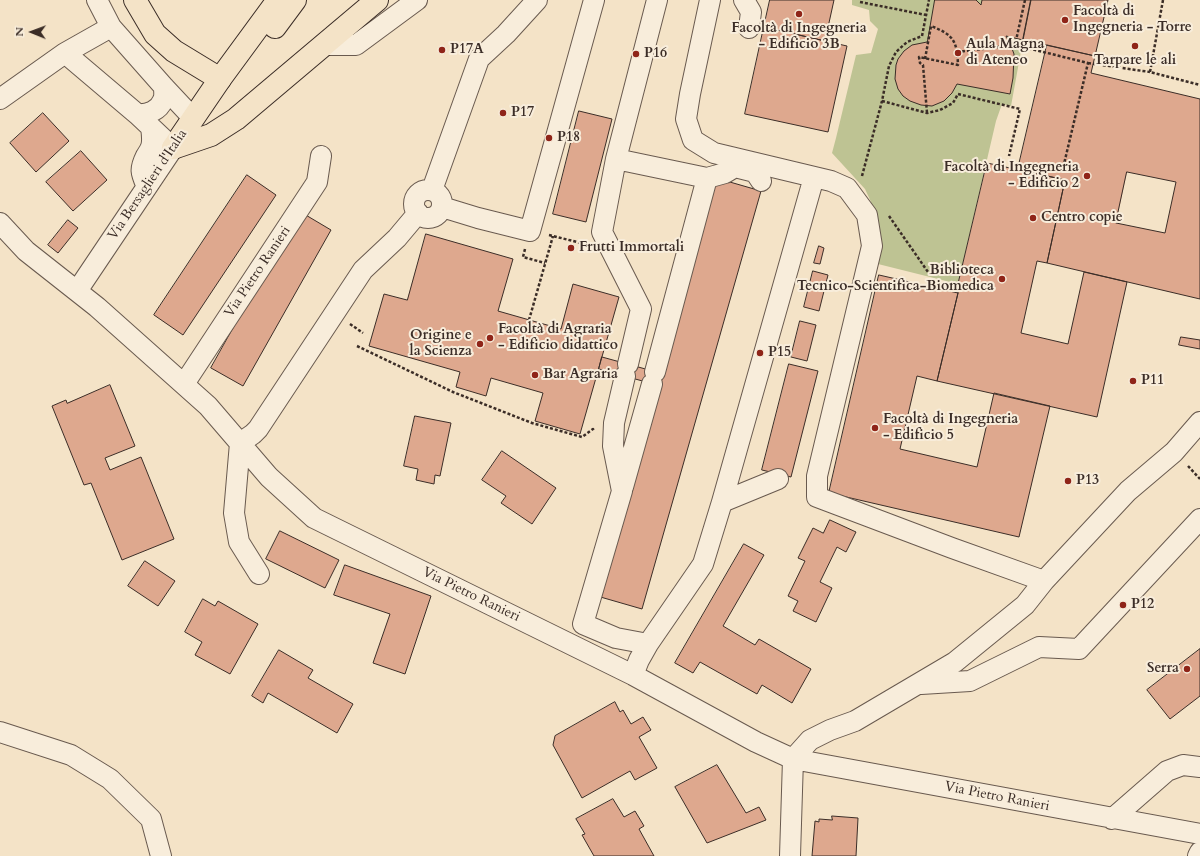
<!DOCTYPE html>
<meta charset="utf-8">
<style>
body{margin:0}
#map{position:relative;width:1200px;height:856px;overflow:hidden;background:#f4e3c7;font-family:Cardo,serif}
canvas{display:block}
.north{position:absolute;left:12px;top:12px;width:40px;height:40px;-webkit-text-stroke:3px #f8eddb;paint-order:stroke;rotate:271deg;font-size:11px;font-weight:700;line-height:16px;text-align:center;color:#3b2d27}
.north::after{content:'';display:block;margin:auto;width:14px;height:18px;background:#3b2d27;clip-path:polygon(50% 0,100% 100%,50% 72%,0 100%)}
</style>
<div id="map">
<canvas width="1200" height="856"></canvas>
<div class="north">N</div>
</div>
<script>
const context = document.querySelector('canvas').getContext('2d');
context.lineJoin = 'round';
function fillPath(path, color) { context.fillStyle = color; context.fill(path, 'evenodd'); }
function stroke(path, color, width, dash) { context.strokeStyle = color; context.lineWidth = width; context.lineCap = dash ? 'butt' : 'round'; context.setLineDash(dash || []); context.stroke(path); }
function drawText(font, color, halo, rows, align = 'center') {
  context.font = font + ' Cardo,serif'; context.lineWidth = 4; context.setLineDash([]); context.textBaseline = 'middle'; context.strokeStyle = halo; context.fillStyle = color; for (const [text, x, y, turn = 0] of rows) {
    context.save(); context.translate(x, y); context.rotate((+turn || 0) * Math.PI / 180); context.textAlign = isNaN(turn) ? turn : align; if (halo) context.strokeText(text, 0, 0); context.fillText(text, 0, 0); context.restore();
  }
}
fillPath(new Path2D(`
 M852,0H1031L1023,40L1011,106L1002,104L996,121L958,284L874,263L871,202L865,189L832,153L836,138L856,55L871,53L878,29L870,21L869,10L852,5Z`), '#bec393');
const building = new Path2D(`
 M770,0H834L825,41L764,27Z
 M935,0H976L981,5L982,0H1031L1023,40L1006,36L1011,46L1014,54L1013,78L1010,94L957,84L952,93L944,101L932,106L921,105L910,101L903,96L898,89L895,79L896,65L898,59L904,51L912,45L927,42Z
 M1031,0H1108L1095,56L1023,40Z
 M764,27L847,46L828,132L745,114Z
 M1047,45L1095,56L1091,73L1200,99V299L1047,263L1065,180L1018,169ZM1127,172L1176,182L1165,233L1116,223Z
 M579,111L612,119L586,222L553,214Z
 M43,113L69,141L36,172L10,143Z
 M81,151L107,180L73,211L46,182Z
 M987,163L1065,180L1047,263L1037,261L1021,333L1068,344L1084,272L1127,282L1097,417L937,381L958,293V284Z
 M247,175L276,195L183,335L154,315Z
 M716,178L761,191L642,609L597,596Z
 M299,211L331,230L243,386L211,368Z
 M68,220L78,228L58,253L48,245Z
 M426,234L513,259L498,311L561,329L573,284L619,297L580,434L535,421L543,393L491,378L486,396L456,387L460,372L369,346L384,294L407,300Z
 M819,246L824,248L820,264L814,263Z
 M813,271L828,275L819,311L804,307Z
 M879,275L958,293L937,381L917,376L900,449L977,467L994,393L1050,406L1019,537L829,493Z
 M800,321L816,325L807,361L791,357Z
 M1181,337L1200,340V349L1179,345Z
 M602,357L660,373L657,385L599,369Z
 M789,364L818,371L791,477L762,470Z
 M110,385L135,446L105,458L110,470L141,457L174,539L122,560L91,483L84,485L52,406L66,400L67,403Z
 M415,416L451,423L440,476L435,475L434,484L416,480L418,469L404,466Z
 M502,451L556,488L532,524L501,503L506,496L482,480Z
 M830,520L856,532L846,552L837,547L820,582L832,588L816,622L793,611L798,601L788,596L805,561L798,558L813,528L823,533Z
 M280,531L339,560L325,588L266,559Z
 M744,544L764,555L723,626L755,645L759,639L811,669L792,703L762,685L757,694L700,662L693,673L675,663Z
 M145,561L175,581L158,606L128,586Z
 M345,565L431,596L405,674L373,663L390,614L334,595Z
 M203,599L215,606L218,601L258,624L230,674L195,655L202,642L185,632Z
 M1200,649V696L1170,719L1147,690Z
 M279,650L313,670L308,678L353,704L337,733L268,693L263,703L252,696Z
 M615,702L620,712L623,710L631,724L643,717L651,730L639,737L657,768L635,780L630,771L582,798L553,745L555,736Z
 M717,765L746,813L759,807L766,820L707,843L675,787Z
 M613,799L624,817L635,811L644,826L639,829L654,856H594L582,835L585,834L576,819Z
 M832,816L858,818L856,856H812L815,821L819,822V819L832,820Z`);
fillPath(building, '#dea88e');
stroke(building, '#3b2d27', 1);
const minor = new Path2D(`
 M97,0L111,27L164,87L193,118
 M710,0L690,94L686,119L693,140L714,153L831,181L847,188L867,215L872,246L817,476V497L952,548L1044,581L1128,491L1174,452L1200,422
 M744,0L751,12L749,28
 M323,45H356L417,0
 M65,53L111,27
 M0,99L65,53L137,114L173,148L77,291
 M137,114C147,115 159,111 163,100C165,96 164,91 164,87
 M616,159L707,178L655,372
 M707,178L725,173L735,167L755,172L761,181
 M147,187C141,173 139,170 146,156C148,153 150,150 151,147C153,141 152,134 151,127
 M432,190L479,59L506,34L537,0
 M414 204a14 14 0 1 1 28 0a14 14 0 1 1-28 0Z
 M442,207L478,218L530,231L594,0
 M0,223L26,251L97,307L208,406L269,477L314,518L633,675L756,742L793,759L1200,834
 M628,364L641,309L602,232L616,159L657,0
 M625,376L614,423L613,446L622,491L583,624L616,638L648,644L703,564L722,502L814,177
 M184,384L317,182L321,156
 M240,443L253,434L258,429L363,270L397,238L418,213
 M240,443L234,513L239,542L259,574
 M623,487L652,384
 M722,502L778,479
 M633,675L639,660L648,644
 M921,684L970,681L1039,647L1079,649L1200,519
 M0,732L71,755L110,779L151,819L161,856
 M1112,819L1167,771L1183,765L1200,767
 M790,856L793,759L810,740L830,730L855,721L955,662L1025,605L1044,581
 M1198,856L1200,852`);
const major = new Path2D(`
 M275,27L295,0
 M173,148L220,79L278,0`);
const highway = new Path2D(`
 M135,0L155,34L174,51L220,79
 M173,148L211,135L236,119L377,0`);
stroke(minor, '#695a4f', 22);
stroke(major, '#3b2d27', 24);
stroke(highway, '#3b2d27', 24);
stroke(new Path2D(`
 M1025,0L1015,45L1088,63L1064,164
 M1163,0L1150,72L1200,85
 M860,2L926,15
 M957,52L1015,45
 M925,59L931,26C954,35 957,41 958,65L919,57L920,63L923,65L927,113
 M1088,63L1150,72
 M882,101L927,113L940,110L953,103L958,94L1020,109L1009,156
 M862,176L882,101L889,66L896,52L907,42L922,36L929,0
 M889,216L928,272
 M549,235L585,244
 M525,249L523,257L545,263
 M529,320L553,236
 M350,324L363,333
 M357,346L453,392L532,423L582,437L593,429L594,431
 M1188,466L1200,479`), '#3b2d27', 2.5, [3, 2]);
stroke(minor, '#f8eddb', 20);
stroke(major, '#f4e3c7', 22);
stroke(highway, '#f4e3c7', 22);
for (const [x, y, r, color] of [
 [799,14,4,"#8f2418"],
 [1065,20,4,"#8f2418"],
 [1135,46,4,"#8f2418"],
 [442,50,4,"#8f2418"],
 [958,53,4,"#8f2418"],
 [636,54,4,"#8f2418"],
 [503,113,4,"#8f2418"],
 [549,138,4,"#8f2418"],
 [1087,176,4,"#8f2418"],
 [1033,218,4,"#8f2418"],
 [571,248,4,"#8f2418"],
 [1002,279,4,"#8f2418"],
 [490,338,4,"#8f2418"],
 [480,344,4,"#8f2418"],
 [760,353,4,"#8f2418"],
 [535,375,4,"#8f2418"],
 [1133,381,4,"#8f2418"],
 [875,428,4,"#8f2418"],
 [1068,481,4,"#8f2418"],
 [1123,605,4,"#8f2418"],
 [1187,669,4,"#8f2418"]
]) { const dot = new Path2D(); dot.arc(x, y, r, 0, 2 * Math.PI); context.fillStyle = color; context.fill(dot); stroke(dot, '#f8eddb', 1.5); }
drawText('bold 14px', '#3b2d27', '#f8eddb', [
 ["Facoltà di",1073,12],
 ["Ingegneria - Torre",1073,28],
 ["Facoltà di Ingegneria",799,29,"center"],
 ["- Edificio 3B",799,45,"center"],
 ["Aula Magna",966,45],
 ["di Ateneo",966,61],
 ["P17A",450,50],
 ["P16",644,54],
 ["Tarpare le ali",1135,61,"center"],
 ["P17",511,113],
 ["P18",557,138],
 ["Facoltà di Ingegneria",1079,168,"right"],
 ["- Edificio 2",1079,184,"right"],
 ["Centro copie",1041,218],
 ["Frutti Immortali",579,248],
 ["Biblioteca",994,271,"right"],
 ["Tecnico-Scientifica-Biomedica",994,287,"right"],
 ["Facoltà di Agraria",498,330],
 ["- Edificio didattico",498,346],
 ["Origine e",472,336,"right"],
 ["la Scienza",472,352,"right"],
 ["P15",768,353],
 ["Bar Agraria",543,375],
 ["P11",1141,381],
 ["Facoltà di Ingegneria",883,420],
 ["- Edificio 5",883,436],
 ["P13",1076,481],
 ["P12",1131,605],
 ["Serra",1179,669,"right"]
], 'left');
drawText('14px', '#3b2d27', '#f8eddb', [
 ["Via Bersaglieri d'Italia",148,185,-56],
 ["Via Pietro Ranieri",258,272,-56],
 ["Via Pietro Ranieri",471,595,26],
 ["Via Pietro Ranieri",997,797,11]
]);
</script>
